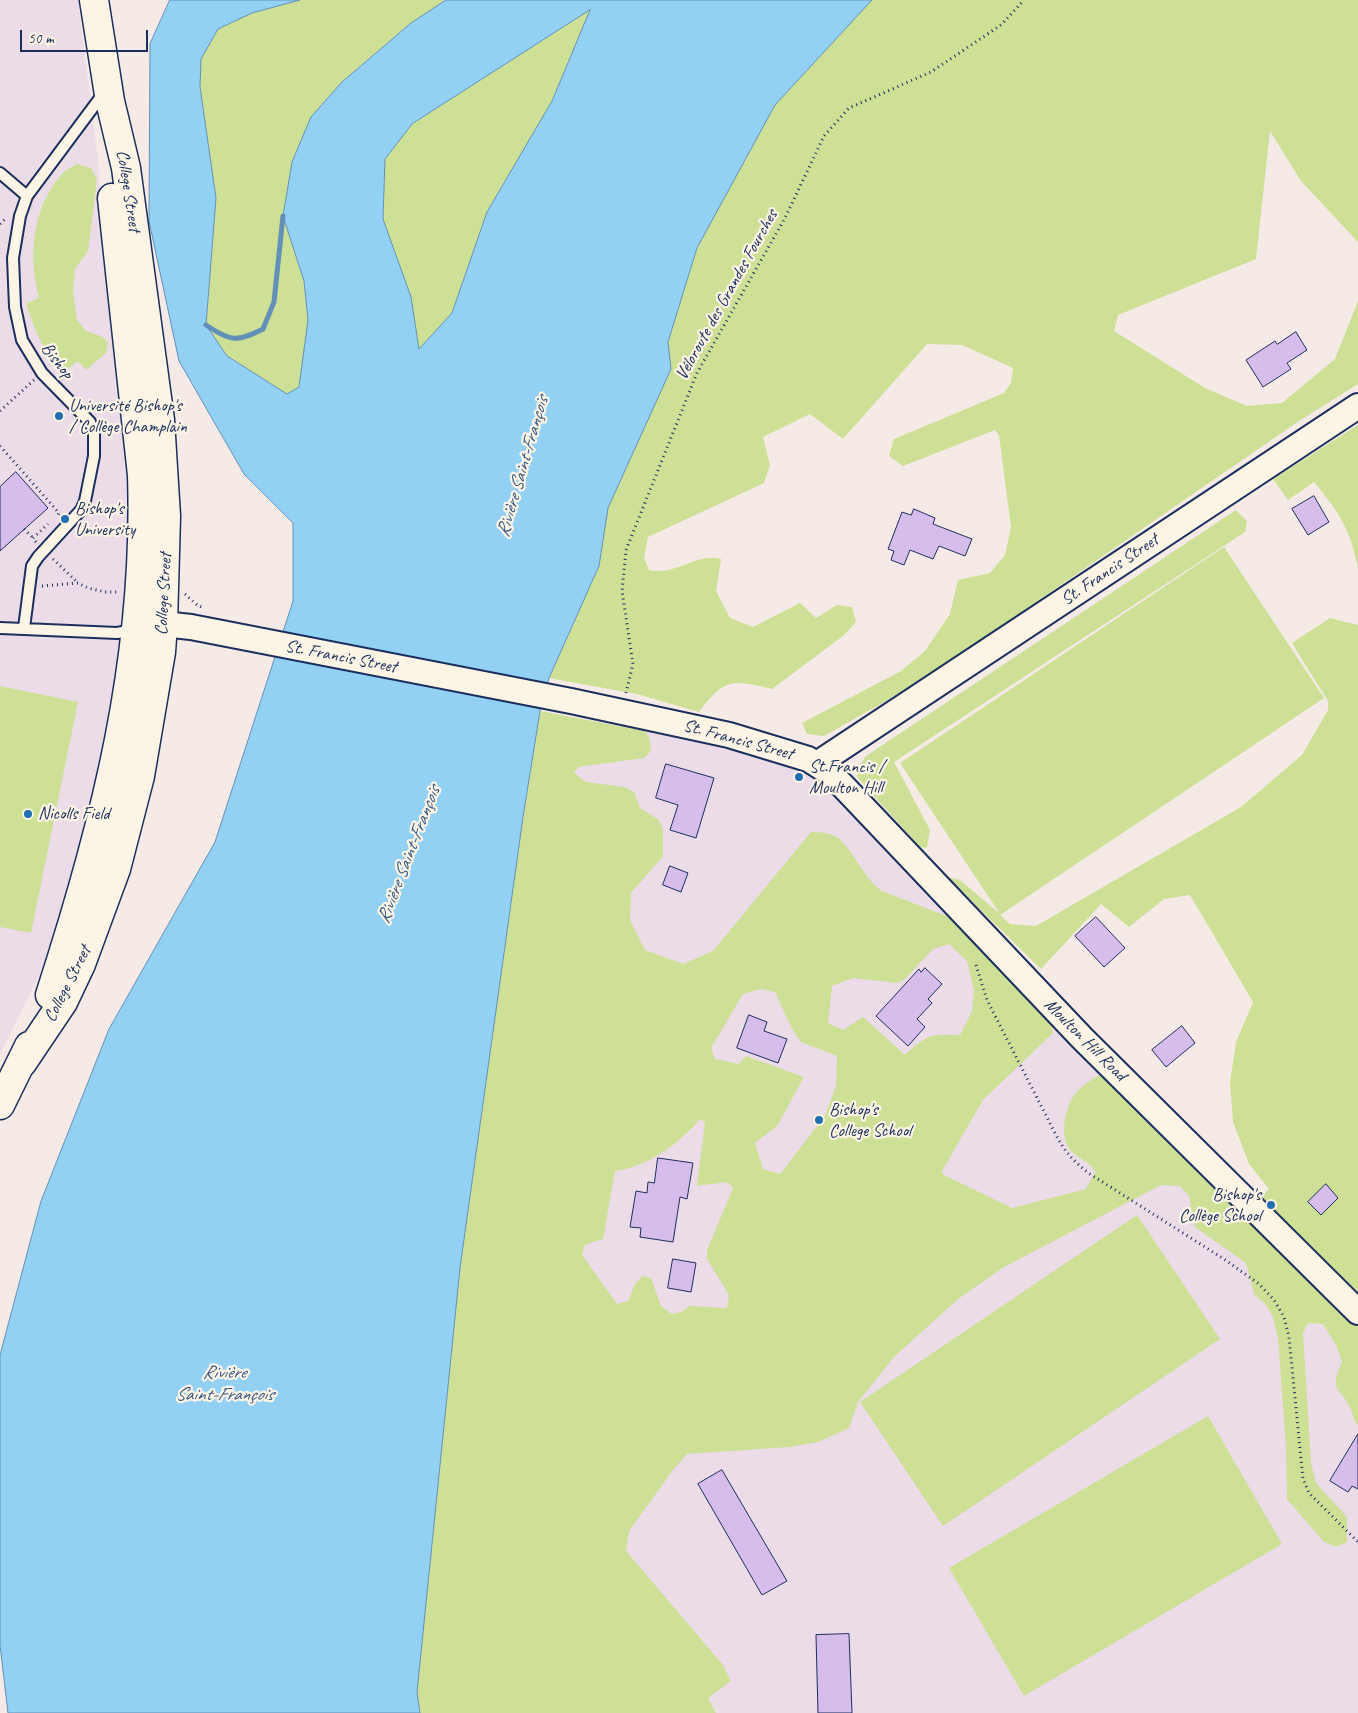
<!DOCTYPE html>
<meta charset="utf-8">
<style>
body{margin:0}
#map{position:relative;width:1358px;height:1713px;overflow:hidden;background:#f5eae6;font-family:Caveat,sans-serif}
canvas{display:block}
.scale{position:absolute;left:20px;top:30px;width:128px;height:22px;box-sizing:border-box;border:2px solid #1b2f5e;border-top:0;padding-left:6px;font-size:15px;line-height:18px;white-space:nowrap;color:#1b2f5e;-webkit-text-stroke:4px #fcf5e5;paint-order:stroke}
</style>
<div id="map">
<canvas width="1358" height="1713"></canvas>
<div class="scale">50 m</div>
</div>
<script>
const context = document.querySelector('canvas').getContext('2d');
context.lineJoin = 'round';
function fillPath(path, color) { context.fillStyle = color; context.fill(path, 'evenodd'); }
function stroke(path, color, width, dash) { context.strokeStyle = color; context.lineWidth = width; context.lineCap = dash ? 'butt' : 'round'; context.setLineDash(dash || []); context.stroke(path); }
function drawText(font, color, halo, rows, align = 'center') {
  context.font = font + ' Caveat,sans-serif'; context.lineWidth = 4.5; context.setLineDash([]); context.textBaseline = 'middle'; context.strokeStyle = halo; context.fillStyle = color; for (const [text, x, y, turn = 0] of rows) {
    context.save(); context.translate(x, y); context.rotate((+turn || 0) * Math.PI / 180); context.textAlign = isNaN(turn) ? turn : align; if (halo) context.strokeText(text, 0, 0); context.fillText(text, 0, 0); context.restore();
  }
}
fillPath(new Path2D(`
 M0,0H78L98,161L104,257L124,414L130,499L128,595L102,785L62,924L35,984L0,1054Z
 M540,711L645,731L741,752L788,765L818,781L1358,1321V1713H420Z`), '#ecdce8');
fillPath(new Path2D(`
 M300,0H446L411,23L342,82L311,117L292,162L283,216L304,281L308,320L299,388L286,394L227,356L206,325L216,198L200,87L201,59L218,29L252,13Z
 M872,0H1358V242L1301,181L1270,131L1256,259L1118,315L1114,331L1205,388L1247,406L1282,403L1335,359L1358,301V384L1299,421L975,644L886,701L824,736L807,734L802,723L901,671L925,651L950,614L958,580L990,573L1005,555L1011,527L999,435L995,430L903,466L889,456L894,439L1004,393L1011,383L1013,368L962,345L927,344L843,439L810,414L763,437L770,465L764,483L648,537L644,558L649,570C676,576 697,552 721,559L716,591L730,618L753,627L800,603L816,618L837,605L852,607L856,622L843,636L772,689C733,680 725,677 699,712L637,694L549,678L599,566L608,508L671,369L668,343L697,248L775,105Z
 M591,9L552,101L487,212L452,313L419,349L411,297L383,219L385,159L412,124Z
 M77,164L91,168L97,179L88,251L75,269L73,292L77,320L86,331L103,337L108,343L106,353L86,370L78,361L63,373C43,352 35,330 26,303L39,298C28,258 32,208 61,175C65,170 72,167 77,164Z
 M1358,425V569C1350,528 1340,514 1314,482L1288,500L1273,479Z
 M1236,510L1247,521L1245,532L894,762L930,830L927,848L920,847L857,777V769L866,756Z
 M1224,547L1324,698L1000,915L1010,924L1036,926L1241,807L1302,755L1328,710V701L1292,643L1330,618L1358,625V1294L1261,1197L1269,1189L1249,1164L1233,1122L1230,1082L1236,1042L1253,1002L1190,895L1164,899L1129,927L1101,904L1041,969L947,877L960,880L1000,914L900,763Z
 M0,686L78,702L31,933L0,927Z
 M540,711L645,731L650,740L651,751L644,758L578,767L574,773L586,782L625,787L634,792L640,808L658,819L663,829V856L631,893L630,920L645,950L683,964L713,951L811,832C821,832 831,833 838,838C853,849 863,878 882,891L954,919L1051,1020L1053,1033L983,1100L942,1171L944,1175L1012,1208L1086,1189L1095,1172C1090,1162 1080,1159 1072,1152C1059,1139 1064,1111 1073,1097C1080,1086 1092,1079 1103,1073L1358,1324V1425C1353,1421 1354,1416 1351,1410C1341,1386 1328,1393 1342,1362L1336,1345L1323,1324L1308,1323L1303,1333L1311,1464L1316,1483L1347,1517V1542L1336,1547L1324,1542L1287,1499L1286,1448L1278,1338L1273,1317L1266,1305L1254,1294L1246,1263L1195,1227L1189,1196L1180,1186L1161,1185L1004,1267L958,1299L894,1357L858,1402L849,1428L818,1442L790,1447L687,1454L673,1470L629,1531L626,1551L723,1665L731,1681L708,1698L716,1713H420L417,1692L460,1268L523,817ZM949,944L967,961L974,991L972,1011L960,1035C929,1034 928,1034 905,1055L863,1017L843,1030L828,1023L832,986L853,978L896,983L904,980L933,949ZM761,989L775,992L792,1029L801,1042L837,1056L836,1086L825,1116L780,1174L763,1169L755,1143L777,1126L804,1077L746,1056L739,1064L715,1059L711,1048L743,994ZM699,1120L705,1121L697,1186L727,1182L733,1188L707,1250V1259L729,1295L727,1308L689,1306L682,1312L672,1314L661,1306L651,1278L643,1276L635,1284L628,1301L617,1304L582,1255L585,1245L603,1239L615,1171C647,1167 679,1144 699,1120Z
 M1137,1215L1220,1339L943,1526L860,1402Z
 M1208,1416L1282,1544L1024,1696L949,1568Z`), '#cde095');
const water = new Path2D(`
 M170,0H300L252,13L218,29L201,59L200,87L216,198L206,325L227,356L287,394L299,387L308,320L304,281L283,216L292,162L311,117L342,82L411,23L446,0H872L775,105L697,248L668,342L671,369L608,508L599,566L549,678L540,711L523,817L460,1268L417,1692L420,1713H8L0,1645V1355L41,1201L109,1029L215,842L293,601V523L244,474L179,361L149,221L150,44ZM590,10L552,101L487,212L452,313L419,349L411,297L383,219L385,159L412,124Z`);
fillPath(water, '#93d1f4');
stroke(water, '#6390b8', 1);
stroke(new Path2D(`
 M206,325C231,342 237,342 263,329L274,302L283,216`), '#6390b8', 5);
const building = new Path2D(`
 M1296,332L1307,350L1287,363L1291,369L1263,387L1246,360L1275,341L1277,344Z
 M16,472L48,508L0,551V487Z
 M1314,496L1329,522L1308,535L1292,509Z
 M914,509L935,518L933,524L972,539L965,556L939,546L933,559L910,550L904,565L891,560L894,551L888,549L902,512L911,515Z
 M666,764L714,778L696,838L670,830L678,805L656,798Z
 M670,866L688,873L681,892L663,885Z
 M1096,917L1125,948L1104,967L1075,936Z
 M925,968L942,984L928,999L932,1003L917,1019L925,1027L908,1046L876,1016L919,969L921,972Z
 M749,1015L767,1022L764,1031L787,1039L778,1063L737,1048Z
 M1182,1026L1195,1043L1166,1067L1152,1050Z
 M658,1158L693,1163L687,1199L680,1197L673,1242L640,1237L641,1228L630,1227L636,1191L647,1193L648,1182L654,1183Z
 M1326,1184L1338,1198L1321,1215L1308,1202Z
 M673,1259L696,1263L691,1292L668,1288Z
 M1358,1434V1489L1352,1486L1348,1492L1330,1481Z
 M722,1470L787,1581L762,1595L698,1484Z
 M849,1634L852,1713H818L816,1635Z`);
fillPath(building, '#d7bdeb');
stroke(building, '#1b2f5e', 1);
const service = new Path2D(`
 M0,173L27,196
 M0,628L117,633L134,630
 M24,628L32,566L38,557L81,510L85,501L94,456V432L90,422L42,373L22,340L15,307L13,258L20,216L27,196L103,94`);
const tertiary = new Path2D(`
 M144,627L163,624L191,627L571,701L729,735L808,759L830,773L843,786L1082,1038L1358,1312
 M817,764L1358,406`);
const secondary = new Path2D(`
 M50,995C106,823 148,657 142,475L112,198
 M22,1063L63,1002L81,964L116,869L140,776L161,652L163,624L166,516L160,420L126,168L110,101L94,0
 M0,1105L29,1046`);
stroke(service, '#1b2f5e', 14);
stroke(tertiary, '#1b2f5e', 28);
stroke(secondary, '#1b2f5e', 31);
stroke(new Path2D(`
 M0,224L7,217
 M0,411L34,380
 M0,446L59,513L58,515
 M24,529L33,538
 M36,542L33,538L48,524
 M53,559L77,582
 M42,586L78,583L88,588L105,592H119
 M185,594L198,606L203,607
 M626,693L633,664L622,591L626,550L697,373L785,218L824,136L849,108L931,72L1001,25L1024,0
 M976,965L987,1000L1055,1133C1064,1151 1074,1162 1090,1174L1224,1259L1259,1284L1274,1300L1284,1317L1289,1337L1303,1479L1309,1493L1358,1542`), '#1b2f5e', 3, [1, 4]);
stroke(service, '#fcf5e5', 10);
stroke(tertiary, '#fcf5e5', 24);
stroke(secondary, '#fcf5e5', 28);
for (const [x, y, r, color] of [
 [59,416,5,"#1f6fb2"],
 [65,519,5,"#1f6fb2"],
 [799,777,5,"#1f6fb2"],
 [28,814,5,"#1f6fb2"],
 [819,1120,5,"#1f6fb2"],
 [1271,1205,5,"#1f6fb2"]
]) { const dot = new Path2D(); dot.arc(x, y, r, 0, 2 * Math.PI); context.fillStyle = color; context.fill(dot); stroke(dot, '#fcf5e5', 2); }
drawText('18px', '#1b2f5e', '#fcf5e5', [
 ["College Street",128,191,81],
 ["Véloroute des Grandes Fourches",727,295,-61],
 ["Bishop",57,361,52],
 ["St. Francis Street",1110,570,-34],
 ["College Street",164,594,-87],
 ["St. Francis Street",341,657,11],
 ["St. Francis Street",738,740,15],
 ["College Street",68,984,-63],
 ["Moulton Hill Road",1085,1040,45]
]);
drawText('18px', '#1b2f5e', '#fcf5e5', [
 ["Université Bishop's",69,406],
 ["/ Collège Champlain",69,427],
 ["Bishop's",75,509],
 ["University",75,530],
 ["St.Francis /",809,767],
 ["Moulton Hill",809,788],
 ["Nicolls Field",38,814],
 ["Bishop's",829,1110],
 ["College School",829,1131],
 ["Bishop's",1261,1195,"right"],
 ["Collège School",1261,1216,"right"]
], 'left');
drawText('italic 19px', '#395884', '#fcf5e5', [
 ["Rivière Saint-François",523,467,-74],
 ["Rivière Saint-François",409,855,-69],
 ["Rivière",224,1373],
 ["Saint-François",224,1395]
]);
</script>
